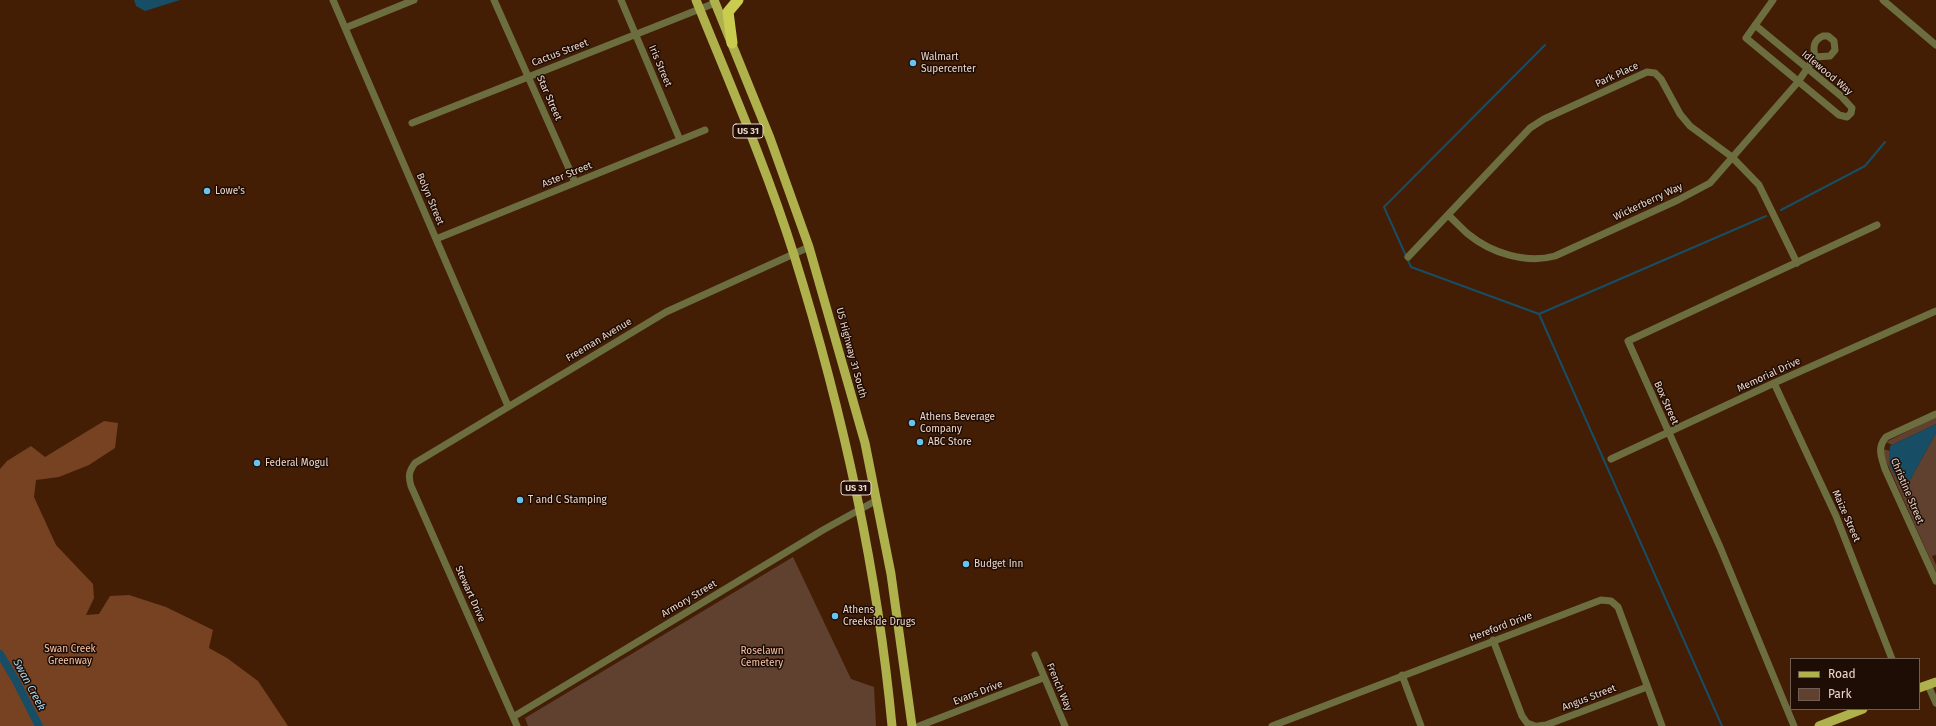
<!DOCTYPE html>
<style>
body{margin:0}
#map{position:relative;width:1936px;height:726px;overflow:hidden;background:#431e05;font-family:"Fira Sans",sans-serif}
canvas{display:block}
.legend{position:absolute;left:1790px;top:658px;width:130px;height:52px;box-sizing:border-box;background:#1e0d05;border:1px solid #725d53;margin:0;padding:5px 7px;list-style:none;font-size:12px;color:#efd6c9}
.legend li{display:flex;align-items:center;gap:8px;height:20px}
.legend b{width:20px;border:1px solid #725d53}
</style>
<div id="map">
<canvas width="1936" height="726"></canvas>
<ul class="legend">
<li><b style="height:5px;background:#afb14d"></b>Road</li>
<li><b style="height:11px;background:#60412f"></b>Park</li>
</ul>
</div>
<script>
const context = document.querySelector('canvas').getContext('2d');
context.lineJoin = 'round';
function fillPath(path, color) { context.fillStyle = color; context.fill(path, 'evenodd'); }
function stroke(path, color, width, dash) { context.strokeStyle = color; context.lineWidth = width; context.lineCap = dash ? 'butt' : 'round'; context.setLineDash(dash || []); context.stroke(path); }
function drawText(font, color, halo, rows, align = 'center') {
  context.font = font + ' "Fira Sans",sans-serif'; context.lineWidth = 3; context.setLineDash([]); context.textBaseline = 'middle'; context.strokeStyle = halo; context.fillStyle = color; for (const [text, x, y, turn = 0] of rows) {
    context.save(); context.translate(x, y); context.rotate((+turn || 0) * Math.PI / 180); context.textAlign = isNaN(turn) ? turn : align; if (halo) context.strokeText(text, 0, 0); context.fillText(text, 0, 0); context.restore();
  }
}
fillPath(new Path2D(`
 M1936,417V424L1892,445L1886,442Z
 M1936,433V555L1932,556L1936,565V572L1883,454V449L1890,451L1889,464L1904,491Z
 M793,557L851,679L874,687L876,726H528L525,718Z`), '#60412f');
fillPath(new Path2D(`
 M104,421L118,423L115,448L89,465L59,477L36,480L34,497L56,545L93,584L94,598L86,615L99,614L110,596L129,595L166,607L213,630L209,648L227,658L258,681L288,726H0V469L7,461L31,446L45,457Z`), '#764222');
fillPath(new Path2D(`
 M134,0H180L145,11L136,6Z
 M1936,424V433L1904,491L1889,464L1890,446Z`), '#174e65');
stroke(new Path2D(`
 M1545,45L1384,207L1411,267L1539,314L1766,216
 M1781,210L1865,166L1885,142
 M1539,314L1722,726`), '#174e65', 2);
stroke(new Path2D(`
 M0,654L15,679L39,726`), '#174e65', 8);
stroke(new Path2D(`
 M333,0L508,406
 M494,0L575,182
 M621,0L680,140
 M1883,0L1936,45
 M1755,25L1841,96L1852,108L1851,113L1847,117L1839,115L1746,38C1755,25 1764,13 1773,0
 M345,28L414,0
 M1823,36H1828L1834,41L1835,50L1830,56L1815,57C1813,48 1813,40 1823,36Z
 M412,123L715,3
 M1448,215C1455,221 1461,228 1468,234C1491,253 1526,264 1555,256L1678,200L1710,183L1798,82L1815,57
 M436,239L705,130
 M1408,257L1530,128L1544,119L1647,72L1655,73L1661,79L1680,114L1690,126L1732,157L1759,185L1797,263
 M1774,383L1836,516L1892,659
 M1936,414L1886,437C1877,448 1881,456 1885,469L1936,581
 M1611,459L1774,383L1936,311
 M1493,640L1522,716L1527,723L1535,726
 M1035,655L1065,726
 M1402,675L1421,726
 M1928,685L1936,703
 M513,717L823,530L877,500
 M517,726L411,486C408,476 409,471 415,463L666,312L809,247
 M919,726L1043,678
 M1272,726L1601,600L1611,601L1618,607L1662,726
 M1538,726L1546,725L1647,687
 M1794,726L1720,547L1628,341L1877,225`), '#6c6e40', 7);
stroke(new Path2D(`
 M696,0C730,84 767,169 794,255C842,409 877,566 892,726
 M714,0L770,138L809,247L865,443L891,574L912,726
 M1919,688L1936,682
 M1819,726L1863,709`), '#afb14d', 9);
stroke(new Path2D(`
 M732,43L728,12L738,0`), '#cacc50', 11);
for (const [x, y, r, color] of [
 [913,63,4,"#67c4ef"],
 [207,191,4,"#67c4ef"],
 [912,423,4,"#67c4ef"],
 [920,442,4,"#67c4ef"],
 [257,463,4,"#67c4ef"],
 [520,500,4,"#67c4ef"],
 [966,564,4,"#67c4ef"],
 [835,616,4,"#67c4ef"]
]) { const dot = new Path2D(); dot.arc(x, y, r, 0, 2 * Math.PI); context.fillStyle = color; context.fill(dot); stroke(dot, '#1e0d05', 1.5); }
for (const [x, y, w] of [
 [748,131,30],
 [856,488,30]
]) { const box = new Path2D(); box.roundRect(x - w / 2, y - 7, w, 14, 3); context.fillStyle = '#1e0d05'; context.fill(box); stroke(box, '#efd6c9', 1); }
drawText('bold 9px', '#efd6c9', null, [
 ["US 31",748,131],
 ["US 31",856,488]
]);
drawText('10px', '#efd6c9', '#1e0d05', [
 ["Cactus Street",560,53,-21],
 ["Iris Street",660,66,67],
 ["Idlewood Way",1827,73,40],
 ["Park Place",1617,75,-25],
 ["Star Street",549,98,66],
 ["Aster Street",567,175,-22],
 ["Bolyn Street",430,199,67],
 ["Wickerberry Way",1648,202,-25],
 ["Freeman Avenue",599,340,-31],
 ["US Highway 31 South",851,353,75],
 ["Memorial Drive",1769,375,-25],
 ["Box Street",1666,403,66],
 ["Christine Street",1907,491,67],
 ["Maize Street",1846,516,66],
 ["Stewart Drive",470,594,66],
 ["Armory Street",689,599,-31],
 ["Hereford Drive",1501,627,-21],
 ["French Way",1059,687,67],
 ["Evans Drive",978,693,-21],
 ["Angus Street",1589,698,-21]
]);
drawText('10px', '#efd6c9', '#1e0d05', [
 ["Walmart",921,57],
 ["Supercenter",921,69],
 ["Lowe's",215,191],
 ["Athens Beverage",920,417],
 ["Company",920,429],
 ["ABC Store",928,442],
 ["Federal Mogul",265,463],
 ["T and C Stamping",528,500],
 ["Budget Inn",974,564],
 ["Athens",843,610],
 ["Creekside Drugs",843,622]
], 'left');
drawText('10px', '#f6c4a8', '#1e0d05', [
 ["Swan Creek",70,649],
 ["Greenway",70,661],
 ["Roselawn",762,651],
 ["Cemetery",762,663]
]);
drawText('italic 11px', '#a2daf6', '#1e0d05', [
 ["Swan Creek",29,685,62]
]);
</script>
